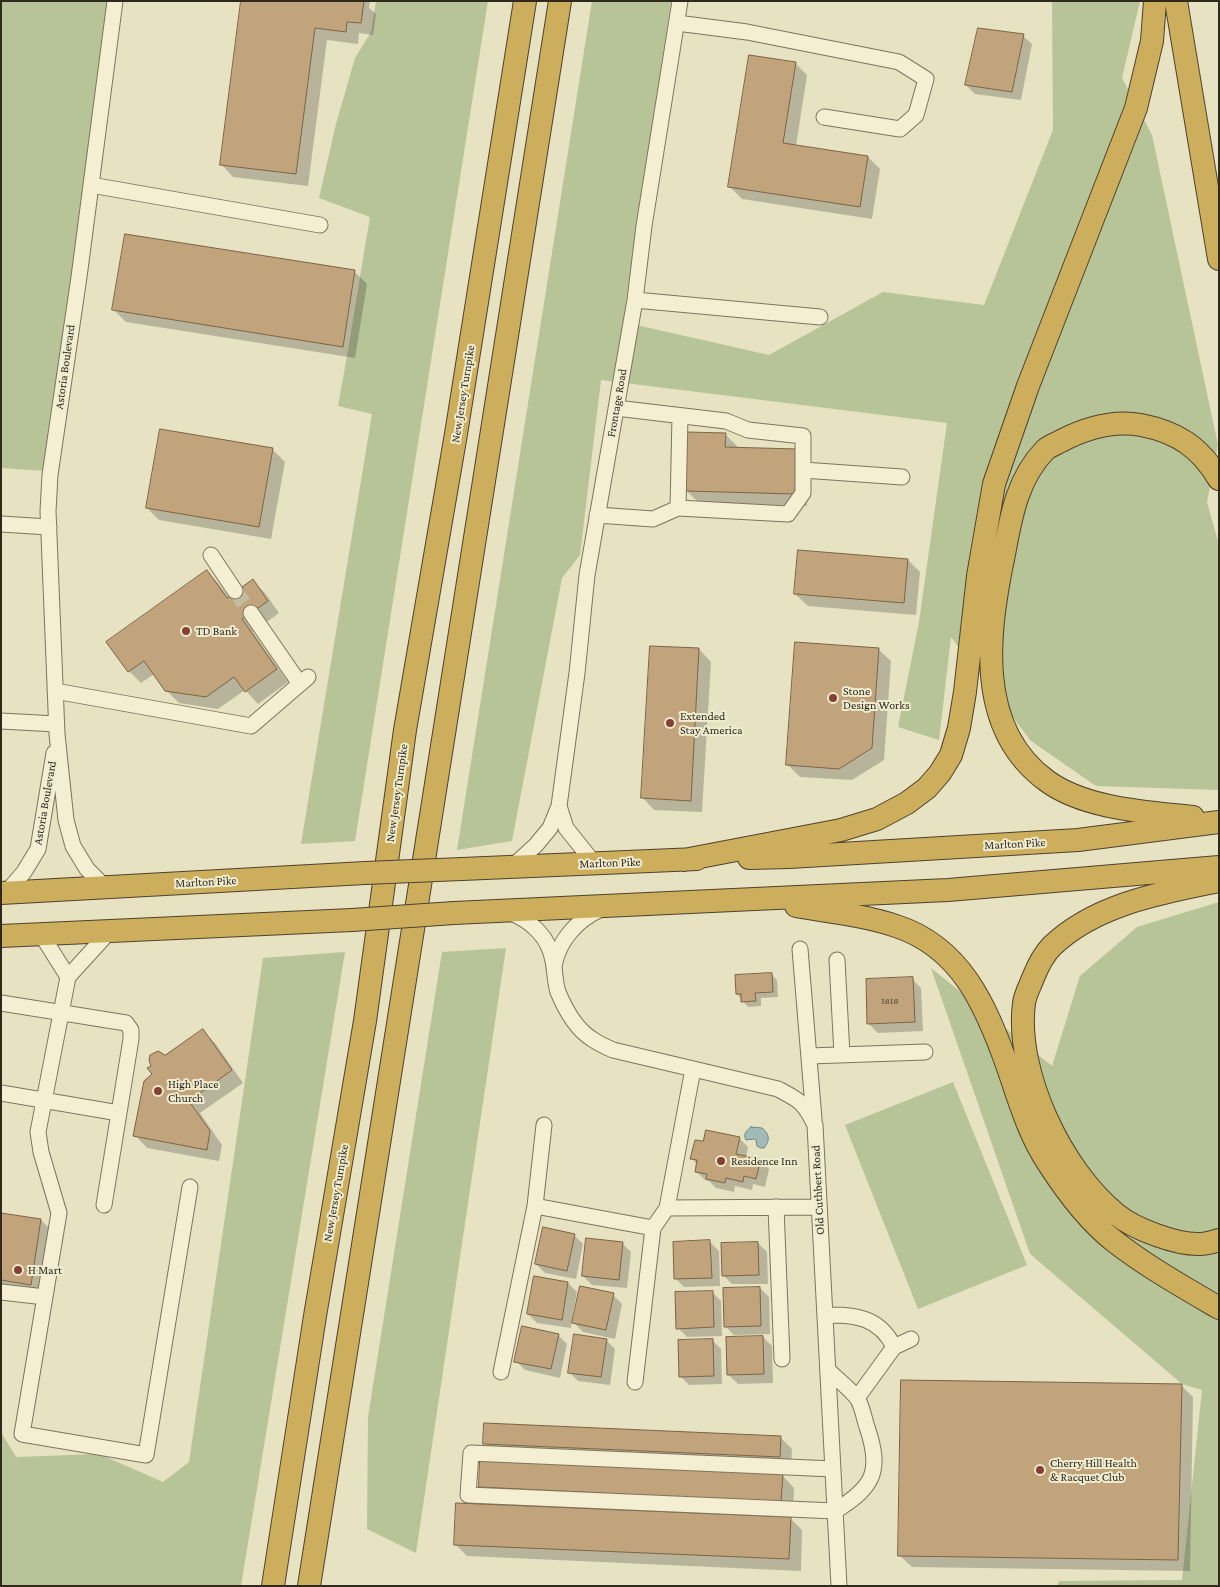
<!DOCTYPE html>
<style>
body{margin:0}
#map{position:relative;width:1220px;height:1587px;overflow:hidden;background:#e7e2c2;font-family:"Crimson Pro",serif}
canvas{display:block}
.frame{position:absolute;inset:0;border:2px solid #302a1e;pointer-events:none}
</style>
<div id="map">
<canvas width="1220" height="1587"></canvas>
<div class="frame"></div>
</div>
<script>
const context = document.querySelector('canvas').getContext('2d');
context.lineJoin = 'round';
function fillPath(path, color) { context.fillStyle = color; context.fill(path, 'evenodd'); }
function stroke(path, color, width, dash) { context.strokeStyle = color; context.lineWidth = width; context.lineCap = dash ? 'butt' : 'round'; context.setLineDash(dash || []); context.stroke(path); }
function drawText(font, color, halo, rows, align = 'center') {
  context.font = font + ' "Crimson Pro",serif'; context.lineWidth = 4; context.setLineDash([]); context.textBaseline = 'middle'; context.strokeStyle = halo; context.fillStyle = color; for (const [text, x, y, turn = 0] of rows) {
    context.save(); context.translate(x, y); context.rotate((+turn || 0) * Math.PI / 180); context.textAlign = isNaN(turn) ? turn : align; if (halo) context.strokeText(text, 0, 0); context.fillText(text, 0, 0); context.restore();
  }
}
fillPath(new Path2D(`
 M1,1H109L45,471L1,468Z
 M376,1H488L355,841L301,844L372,414L338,406C350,343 359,280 370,217L319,198L336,124L355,58L371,32Z
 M592,1H671L623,322L769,355L883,292L984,305L1053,130L1052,1H1140L1122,78L1152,135L1218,445L1207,502L1219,545V790L1096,786L1031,741L951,637L939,740L898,727L919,622L947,423L601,380L580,555L562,578L512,841L457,850Z
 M1219,902V1586H1057L1059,1581L1182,1580L1202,1390L1182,1384L1030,1254L931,968L1052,1066L1080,976L1137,927Z
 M506,948L416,1553L367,1529L368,1417L442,952Z
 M345,952L241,1586H1V1432L16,1457L99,1454L163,1482L189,1462L263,958Z
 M953,1082L1027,1265L918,1309L845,1125Z`), '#b7c497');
const water = new Path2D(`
 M751,1127L762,1128C770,1134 770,1141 764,1148H761L757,1146L756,1140L754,1139L746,1140C743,1134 746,1131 751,1127Z`);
fillPath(water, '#a3bbb8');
stroke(water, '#6c8785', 1);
fillPath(new Path2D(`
 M242,1H370L369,8L376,14L373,35L359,33L358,44L327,40L308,186L233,177L221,164Z
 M1023,36L1032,44L1021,100L975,94L966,85Z
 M795,63L807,75L796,146L868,157L880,169L872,219L742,199L730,187Z
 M355,272L367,284L355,358L126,322L114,310Z
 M725,434L737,446V449L808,463L807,506L699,503L687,491Z
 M272,449L285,462L271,539L159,520L147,508Z
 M908,560L920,572L916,615L808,606L795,594Z
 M207,572L219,584L229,598L253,581L265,593L279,613L253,632L288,682L258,704L245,690L218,709L179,703L166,690L154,674L141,683L129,671Z
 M699,649L711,662L702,812L654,810L642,797Z
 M878,649L891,661L884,760L852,780L800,777L788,765Z
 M771,974L777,980L778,997L761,998V1006L748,1007L737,994Z
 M912,979L921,988L923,1031L878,1033L869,1024Z
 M203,1031L215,1043L243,1083L200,1113L222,1145L219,1161L147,1148L135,1135L154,1075L165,1057Z
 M739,1138L748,1147L746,1157L760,1160L769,1169L765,1187L753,1184L752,1190L735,1186L734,1192L716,1188L709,1181L705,1180L696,1171L697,1164L692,1159L704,1143Z
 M1,1211L3,1214L41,1220L53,1232L43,1296L1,1290Z
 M574,1235L583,1244L576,1279L545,1273L536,1264Z
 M710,1242L719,1251L720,1286L684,1287L675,1278Z
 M622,1243L631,1252L627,1288L592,1285L583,1276Z
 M758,1243L767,1252L768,1284H732L723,1275Z
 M568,1283L577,1292L572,1318L574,1319L613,1295L622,1304L615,1339L583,1332L572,1321L571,1328L537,1323L528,1314Z
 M760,1288L769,1297L770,1334L734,1335L725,1326Z
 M712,1292L721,1301L722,1336L687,1337L678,1328Z
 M558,1335L567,1344L560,1378L525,1370L516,1361Z
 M763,1337L772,1346L773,1383L738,1384L729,1375Z
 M606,1340L615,1349L610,1385L578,1381L569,1372Z
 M712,1340L721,1349L722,1384L689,1385L680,1376Z
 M1181,1385L1193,1397L1190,1571L912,1567L899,1555Z
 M780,1437L792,1449L791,1468L497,1455L485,1443Z
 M782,1475L794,1488L793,1513L492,1499L480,1487Z
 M790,1518L802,1530L801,1571L467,1556L455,1544Z`), '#0003');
const building = new Path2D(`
 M241,1H364L361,23L347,22L346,32L315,28L296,174L220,165Z
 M978,28L1024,34L1012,92L965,85Z
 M749,55L796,62L783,143L868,156L860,207L728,187Z
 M125,234L355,270L343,347L112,310Z
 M160,429L273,448L259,527L146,508Z
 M687,432L726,433L725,447L797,449L795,494L685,491Z
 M798,550L908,559L904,603L794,594Z
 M207,570L227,598L253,579L268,601L242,619L277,669L245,692L234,677L206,697L165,691L144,661L128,672L106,642Z
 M795,642L879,648L872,748L839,769L786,765Z
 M650,646L699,648L691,801L641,798Z
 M772,973L773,992L755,993L756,1001L741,1002V994H736L735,975Z
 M913,977L915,1022L867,1024L866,979Z
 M203,1029L232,1070L189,1101L210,1131L207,1150L133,1136L144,1081L152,1074L147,1068L151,1066L149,1060L150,1055L158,1051L165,1055Z
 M706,1130L740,1137L736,1154L761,1159L756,1179L744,1176L743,1182L726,1178L725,1183L706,1179L707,1174L695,1172L697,1160L690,1159L695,1140L703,1141Z
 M1,1213L41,1219L31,1285L1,1280Z
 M543,1227L575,1234L567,1271L535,1264Z
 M586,1238L623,1242L619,1280L582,1276Z
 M710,1240L712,1278L674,1279L673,1242Z
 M758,1242L759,1275L722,1276L721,1243Z
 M534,1276L568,1282L562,1320L527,1314Z
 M580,1286L614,1293L606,1330L572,1323Z
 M760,1287L761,1326L724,1327L723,1288Z
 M713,1291L714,1327L676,1329L675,1292Z
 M522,1326L559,1334L551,1369L514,1362Z
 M574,1334L607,1339L601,1377L568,1373Z
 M763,1336L764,1374L727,1375L726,1337Z
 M713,1339L714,1376L679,1377L678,1340Z
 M901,1380L1182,1384L1178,1560L898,1556Z
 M484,1423L781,1436L780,1457L483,1444Z
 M480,1460L783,1474L781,1502L479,1487Z
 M456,1503L791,1517L789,1559L454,1545Z`);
fillPath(building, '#c1a47c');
stroke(building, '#7b6344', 1);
stroke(new Path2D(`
 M235,591L251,613`), '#c2bda1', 15, [15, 8]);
const minor = new Path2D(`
 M677,23L747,32L899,62L926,79L916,115L900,129L824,117
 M91,185L320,225
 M635,300L820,317
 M803,470L902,477
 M678,508L680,416
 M597,515L653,519L678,508L788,514L803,493V436L748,430L726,421L616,408
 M1,524L49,527
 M211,555L235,591
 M251,613L300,684
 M55,691L251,726L308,677
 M1,721L56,724
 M559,806L566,828L594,863
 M512,867L536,845L550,828L559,806L577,673L587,575L635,300L644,226L680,1
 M106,888L87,869L73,846L66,820L57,734L48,511L50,475L79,277L115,1
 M6,893L24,872L38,849L54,753
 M508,912C531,920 549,937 553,961C555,971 555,983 558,992C565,1009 576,1029 592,1039C598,1043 606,1047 613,1050L778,1089C799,1100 804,1102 815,1125L839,1586
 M41,934L68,977L110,931
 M800,949L814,1119
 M837,960L842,1055
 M554,966C559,940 577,920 601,909
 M68,977L38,1132L41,1152L59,1213L22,1434L146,1455L190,1187
 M1,1003L126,1023L131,1030V1039L104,1205
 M809,1056L925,1052
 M1,1093L119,1113
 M535,1206L544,1125
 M776,1207L782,1359
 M667,1208L819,1207
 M1,1292L45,1297
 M825,1315C856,1314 880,1318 894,1347
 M828,1370C837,1379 849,1388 857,1398C862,1405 864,1418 867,1427C882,1471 874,1487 835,1511L468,1495L471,1453L833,1469
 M501,1372L535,1206L653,1228
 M635,1382L653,1228L667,1208L693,1069
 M857,1398L894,1347L911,1339`);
const highway = new Path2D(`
 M1176,1L1219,259
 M1193,817C1148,812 1085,809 1047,781C974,728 988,631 1004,554C1011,517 1017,479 1045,450C1049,446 1056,444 1061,441C1086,428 1113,420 1141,425C1177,432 1200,447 1219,479
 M749,858L789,857L1078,840L1219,822
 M684,860L841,830L877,819L907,803L927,788L940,773L951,755L959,728L965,692L978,576L994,484L1028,386L1136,108L1152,41L1155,1
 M462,869L697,859
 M1219,881C1161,893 1096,904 1052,946C1044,954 1037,968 1033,978C1030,986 1025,995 1024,1003C1015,1073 1062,1170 1116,1214C1134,1229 1177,1245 1200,1244C1206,1244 1213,1242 1219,1240
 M1,893L365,873
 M796,906C829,912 864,915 896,926C961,947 986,1006 1007,1065C1019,1099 1028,1133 1048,1163C1066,1191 1087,1220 1114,1241C1146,1266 1183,1287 1219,1308
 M454,913L948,890L1219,867
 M1,936L352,920
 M273,1586L315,1316L365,1021L405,730L456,434L525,1
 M309,1586L560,1`);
stroke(minor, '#7f745b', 17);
stroke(highway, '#4d422f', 24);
stroke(minor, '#f4efd3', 15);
stroke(highway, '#cdae5c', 22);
const highwayBridge = new Path2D(`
 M365,873L462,869
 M352,920L454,913`);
stroke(highwayBridge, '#4d422f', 24, []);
stroke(highwayBridge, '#cdae5c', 22);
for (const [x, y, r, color] of [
 [186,631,5,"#864033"],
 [833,698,5,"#864033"],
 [670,723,5,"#864033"],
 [158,1091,5,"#864033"],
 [721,1161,5,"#864033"],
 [18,1270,5,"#864033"],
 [1040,1470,5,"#864033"]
]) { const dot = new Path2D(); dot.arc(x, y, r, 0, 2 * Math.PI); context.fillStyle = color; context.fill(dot); stroke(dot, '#f0ecd0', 2); }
drawText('10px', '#544836', null, [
 ["1818",890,1001]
]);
drawText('12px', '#302a1e', '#f0ecd0', [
 ["Astoria Boulevard",65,367,-82],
 ["New Jersey Turnpike",463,394,-81],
 ["Frontage Road",617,403,-80],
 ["New Jersey Turnpike",397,793,-82],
 ["Astoria Boulevard",45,803,-80],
 ["Marlton Pike",1015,844,-3],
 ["Marlton Pike",610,863,-2],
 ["Marlton Pike",206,882,-3],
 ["Old Cuthbert Road",818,1190,-93],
 ["New Jersey Turnpike",336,1193,-80]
]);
drawText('12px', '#302a1e', '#f0ecd0', [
 ["TD Bank",196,631],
 ["Stone",843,691],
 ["Design Works",843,705],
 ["Extended",680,716],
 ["Stay America",680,730],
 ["High Place",168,1084],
 ["Church",168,1098],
 ["Residence Inn",731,1161],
 ["H Mart",28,1270],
 ["Cherry Hill Health",1050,1463],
 ["& Racquet Club",1050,1477]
], 'left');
</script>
